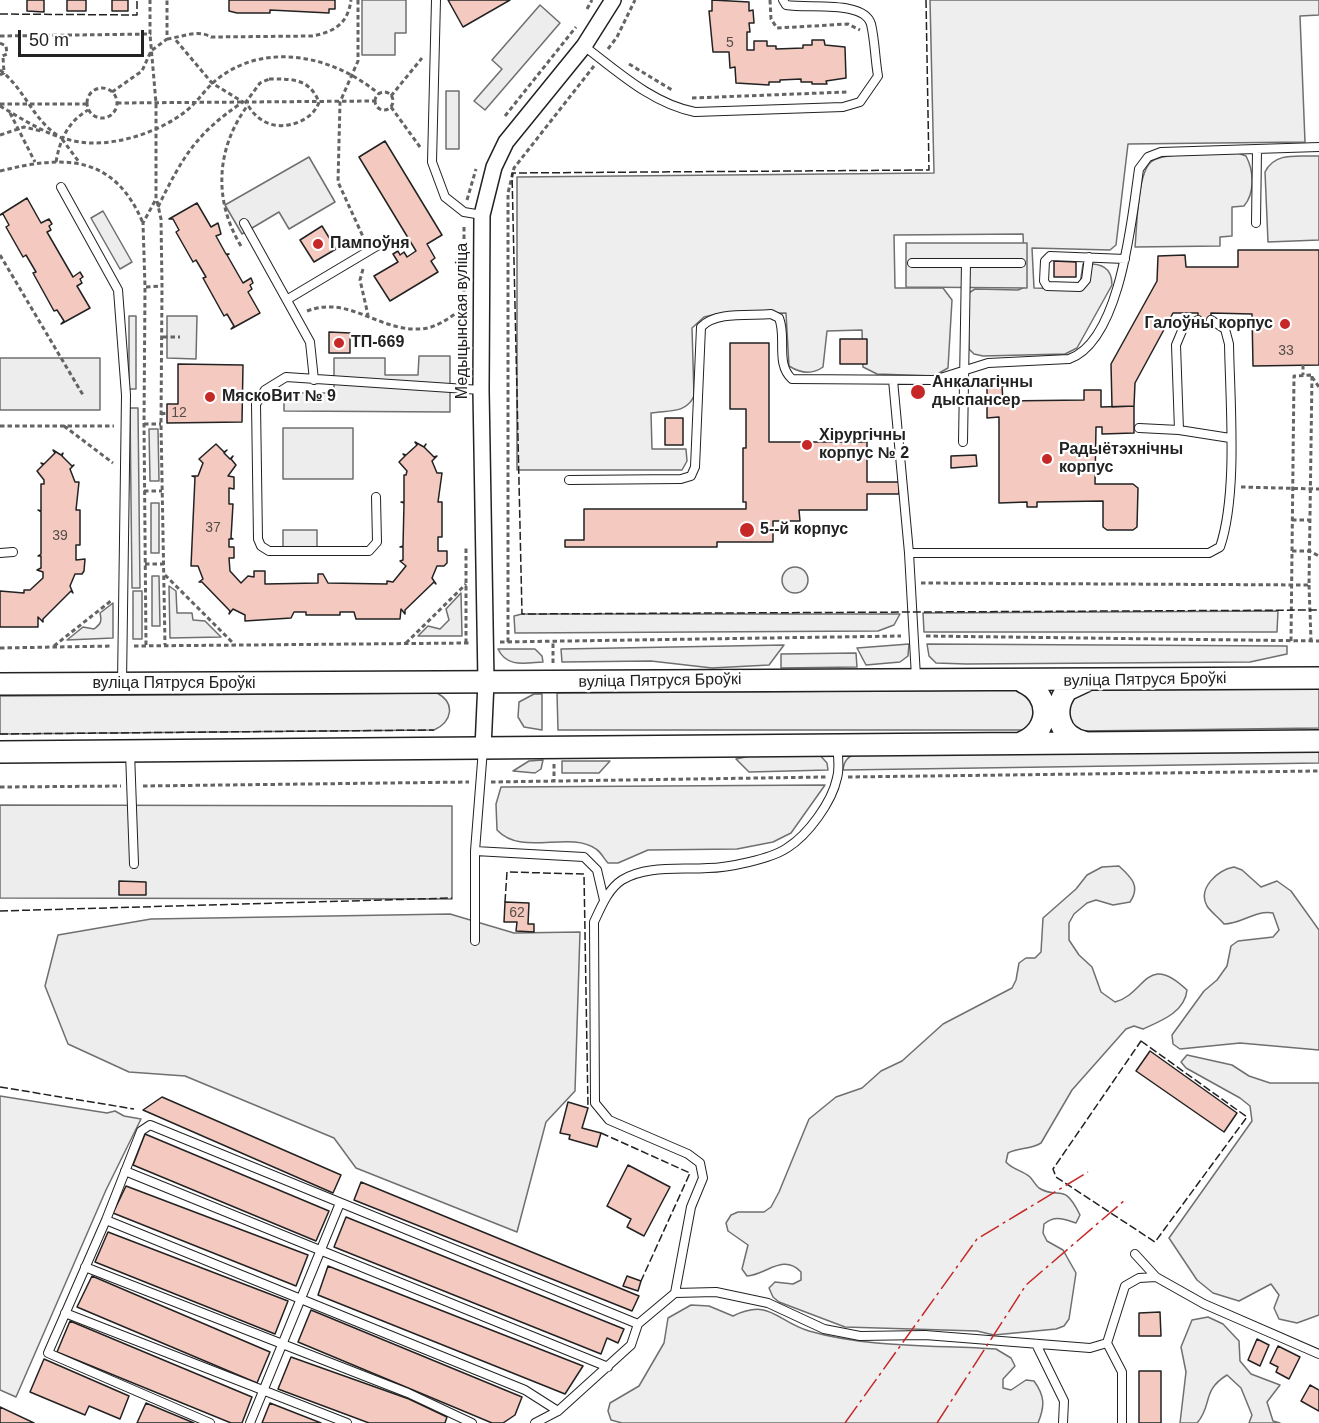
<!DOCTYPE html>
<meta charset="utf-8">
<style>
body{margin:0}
#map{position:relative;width:1319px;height:1423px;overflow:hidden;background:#fff;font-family:Arial,sans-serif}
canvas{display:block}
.scale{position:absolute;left:18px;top:30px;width:126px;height:27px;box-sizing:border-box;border:3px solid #222;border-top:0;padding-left:8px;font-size:18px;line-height:21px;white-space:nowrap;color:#222;-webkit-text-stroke:4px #fff;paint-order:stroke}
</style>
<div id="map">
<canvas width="1319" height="1423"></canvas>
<div class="scale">50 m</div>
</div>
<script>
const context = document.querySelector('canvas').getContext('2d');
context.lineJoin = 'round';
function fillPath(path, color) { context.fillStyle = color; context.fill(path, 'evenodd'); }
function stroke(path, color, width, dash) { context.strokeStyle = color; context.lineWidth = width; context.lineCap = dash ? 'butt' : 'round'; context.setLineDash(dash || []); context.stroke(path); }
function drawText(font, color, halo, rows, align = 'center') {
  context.font = font + ' Arial,sans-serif'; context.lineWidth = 4.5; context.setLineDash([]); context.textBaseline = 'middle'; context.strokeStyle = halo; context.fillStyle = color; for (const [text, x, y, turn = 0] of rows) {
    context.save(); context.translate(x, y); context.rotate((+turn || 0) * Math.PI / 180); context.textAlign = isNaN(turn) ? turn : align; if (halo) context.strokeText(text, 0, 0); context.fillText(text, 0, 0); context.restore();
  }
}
const green = new Path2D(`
 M930,0H1319V15L1300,16L1305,142L1128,144L1116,245L1110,250L1032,248L1034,288L1072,289L1080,284L1083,264C1101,263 1112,267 1112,285L1077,348L1065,354L983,356L974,354L969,349L967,294L975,289L1018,290L1025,287L1023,234L894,235L895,288H943L952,300L948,368L934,376L877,374L863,367L862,330L827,331L823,367C812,375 800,373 789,366L786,313L717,314L704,317L692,328L694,396C686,414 668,410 651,413L652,449H686L687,461L682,470H517V177L934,173Z
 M1238,153L1246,156C1254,171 1255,193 1244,206L1232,207V236L1220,237V246L1135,247C1137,228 1137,174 1151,162C1164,151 1219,154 1238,153Z
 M1319,156V240L1268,242L1265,172C1275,151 1299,157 1319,156Z
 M149,429H158L159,481H150Z
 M151,503H159V553H151Z
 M782 580a13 13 0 1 1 26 0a13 13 0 1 1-26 0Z
 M152,576H159L160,626H152Z
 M169,586L176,591L177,613H192L193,620L205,621L221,637L170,638Z
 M133,591H142V639H133Z
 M461,593L462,636H418L428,626L440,629L449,620L446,609Z
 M113,603V638L67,640L83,627L94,629C101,624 102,621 100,613Z
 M1278,611L1277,632H924L923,613Z
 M522,614H900L894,625L878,631L515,633L514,616Z
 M909,644L908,656L900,662L866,665L857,648Z
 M927,644L1287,646V654L1250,662L966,664L936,663L929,656Z
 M784,645L769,665L712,668L651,661L562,662L561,649Z
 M498,649H535L542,656L543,662C525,663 507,668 498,649Z
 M1319,689V728L1083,731L1069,722C1067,702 1070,699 1089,690Z
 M1022,690L1038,702L1031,726L1022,730H558L557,693Z
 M437,693C456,703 452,722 434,730L0,734V696Z
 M534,694H542V730L524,727L518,717L519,702Z
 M1319,748V763L843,770C844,759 849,757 858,752Z
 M817,752L827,763L828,770L749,772L736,759L759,754Z
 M543,760L541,769L535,773L513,771L529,761Z
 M562,761H610L599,773H562Z
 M825,785L791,833L773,842L737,849L648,850L618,863H608C604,859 601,852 596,849C569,830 522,857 497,830L496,804L501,787Z
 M1119,866C1131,877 1141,886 1130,902L1113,905L1096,900L1087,903L1074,914L1069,923V940L1079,955L1092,967L1101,992L1115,1002C1146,994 1146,951 1187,990C1185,1012 1161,1021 1143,1029L1134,1026L1126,1029L1072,1090L1041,1143C1030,1150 1019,1147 1008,1153L1006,1162C1013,1170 1022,1170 1030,1177C1033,1180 1035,1185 1039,1188C1059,1201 1063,1180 1080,1215L1076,1223C1063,1219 1055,1215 1044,1224L1043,1233L1047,1241L1063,1250L1076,1273L1069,1319L1064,1326L1056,1329L994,1335L977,1331L845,1327L779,1302L773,1297L769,1288L775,1282L793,1284L801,1280V1272C783,1253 766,1275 747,1276L742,1269L748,1245L728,1231L726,1223L731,1215L738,1212H764L771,1207L779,1192L809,1119L836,1097L862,1088L881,1071L902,1061L943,1024L1012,988L1016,980L1019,963L1026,958H1035L1041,952L1043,918L1076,889L1087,875L1102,867Z
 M1234,867L1242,870L1261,887L1277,881L1291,891L1319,930V1050L1240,1043L1180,1049L1173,1044L1172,1035L1204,991L1217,980L1227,966L1231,946L1238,941L1273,937L1279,930L1273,913C1254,910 1242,924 1224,924C1219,918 1211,912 1207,906C1197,888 1218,870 1234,867Z
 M1187,1055L1232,1065L1249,1076L1270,1083H1319V1315L1297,1323L1279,1319L1274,1308L1279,1295L1271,1284L1239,1301L1213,1293L1197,1280L1169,1238L1252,1121L1250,1106L1240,1098L1186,1068L1181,1062Z
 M0,1096L107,1113L115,1111L124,1116L141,1119L106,1190L16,1397L0,1390Z
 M691,1305L709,1306L733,1316C770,1298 776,1321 809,1331C868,1348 934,1345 996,1349L1011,1358L1015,1366L1003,1379V1388L1011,1390L1026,1380L1034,1381C1045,1396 1045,1406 1038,1423H622L611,1420L608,1411L610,1403L639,1386L664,1343L668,1318Z
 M1208,1317L1223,1324L1239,1341L1240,1361L1251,1374L1280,1385L1267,1402L1273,1421L1280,1423H1249L1252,1415L1241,1388L1227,1375C1201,1391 1213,1405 1197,1423H1180L1186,1372L1181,1347L1192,1320Z`);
fillPath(green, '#eee');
stroke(green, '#6f6f6f', 1.5);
const parking = new Path2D(`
 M362,0H406V33H395V55H362Z
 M540,5L560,23L485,110L474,101L502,69L492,60Z
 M446,91H459V149H446Z
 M309,157L335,202L289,229L279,212L242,234L225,205Z
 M103,211L132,262L120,269L91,218Z
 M906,243H1027V288L906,287Z
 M129,316H136V389H129Z
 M167,316H197L196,359L167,358Z
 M419,356H450V412L284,411V393H334V358H385V375H418Z
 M0,358H100V410H0Z
 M130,408H138L140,588H132Z
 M283,428H353V479H283Z
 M283,530H317V549H283Z
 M856,653L857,667L781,668V654Z
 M0,805L452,806V899L0,898Z
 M450,914L514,933L580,932L575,1091L546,1122L517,1232L356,1168L334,1138L185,1076L129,1072L68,1044L45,986L58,935L151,919Z`);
fillPath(parking, '#ededed');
stroke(parking, '#6f6f6f', 1.5);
const building = new Path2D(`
 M27,0H44V12L27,11Z
 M67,0H86V11H67Z
 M112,0H128V11H112Z
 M229,0H335V9H329V13L270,10V13H237L229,11Z
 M448,0H510L463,27Z
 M712,0L749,2V11L753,10L754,23H749L750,32H747V50H754V41H767V46H776V49L803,48V45H812V40H824L825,45L845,47L846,78L826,81L827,84H812V82H801V79L780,80V82H769V85L736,83L735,67L730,68L729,52H713L709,11H712Z
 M385,141L442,235L427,244L435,258L431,261L438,272L390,301L374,276L398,262L393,254L398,251L400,255L404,252L407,257L416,251L359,157Z
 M27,198L41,223L49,219L52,224L49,226L51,230L47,232L73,277L80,272L83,277L80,279L82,283L77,286L90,308L61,324L64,321L57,310L54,311L33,273L36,272L26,255L23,257L6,227L9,225L3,214L0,215Z
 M197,203L211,227L218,223L221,234L216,236L226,254H229L227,255L243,283L251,278L253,283L250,285L252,289L248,292L260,313L231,329L234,326L227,314L224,316L203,278L206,277L196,260L193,262L176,232L179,230L173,219H169Z
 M322,226L336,249L314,262L300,240Z
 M1238,250H1319V365L1253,366L1252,314L1211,313V329H1198V313H1173L1135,383L1134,406L1112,407L1111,364L1157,281L1158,256L1185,255L1186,267H1238Z
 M1054,261L1076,262V277H1054Z
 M329,332L350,333V353H329Z
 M840,339H867V364H840Z
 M730,343H769V442H867V482H899V494H867V510H799L800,521H773V542H717V547H565V540H584V509H746V502H743V448H746V409H730Z
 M178,364L243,365L242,422L167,423V404H178Z
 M987,378H1010V386H1002L1003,401L1084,400V390H1101V407L1134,406V433L1102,434V427H1096L1095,484H1133L1138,488L1137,527L1133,530H1107L1103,527V501L1037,502V507H1027V502L999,503V417L987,418Z
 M665,418H683V445H665Z
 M415,442L424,447L426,444L424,447L434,457L437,456L432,461L437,473H442L438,502H442V537H438V551H447V563L444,566H437L432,578L436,584L434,582L405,610V614L401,609L400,619H356L354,612H340V615H306V612H294L291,618L245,621V615L233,609L229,614L230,611L202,582H199L203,579L198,566H191L195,477L192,476H198L203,463L199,459L216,444L224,452L227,450L224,453L230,459L233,456L231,459L236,465L228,476L234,477V489L229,488V504H233L231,538L233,539H229V547H234V558H229L230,571L241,583L248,576L254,577V571H265V584L318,583V574H323L328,583L387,584V581L393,582L406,566L400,561L403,560V547H400L403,546L404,503L401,502H404V475H406L407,471L399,462L405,456L403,454L406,455L417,445Z
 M53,450L61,455L63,453L62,456L72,466L74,465L70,469L75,482H79L76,510H80V545H76V560L85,559L84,571L82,574H75L70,586L73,593L71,591L43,619V622L38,617V627H0V591L24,593V590H30L43,578V572L37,570L41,568V556H38L41,554V512L38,510L41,511V484H44V480L37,471L43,465L41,463L44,464L55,453Z
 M976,455L977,466L951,468V456Z
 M119,881L146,882V895H119Z
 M505,902L529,903L528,924H534V932L516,931L517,922H504Z
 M1150,1051L1237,1113L1224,1132L1136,1071Z
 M162,1097L341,1175L333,1193L143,1110Z
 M568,1102L588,1108L582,1128L601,1133L597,1147L569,1139L570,1135L560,1133Z
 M145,1134L329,1211L316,1241L133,1165Z
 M628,1165L670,1187L644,1236L627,1227L631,1219L607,1206Z
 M361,1182L639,1296L632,1311L354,1200Z
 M126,1186L308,1255L296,1286L113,1213Z
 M346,1217L624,1329L618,1343L607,1338L601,1354L334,1247Z
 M108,1232L288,1301L275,1334L95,1262Z
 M328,1266L583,1366L565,1394L318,1295Z
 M92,1276L270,1352L257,1383L77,1307Z
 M627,1276L641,1281L638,1291L623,1286Z
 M311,1310L522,1397L515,1415L503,1423H492L298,1342Z
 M1160,1312L1161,1336H1139V1313Z
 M70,1321L252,1397L242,1423H231L57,1352Z
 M1257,1339L1269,1345L1260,1366L1248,1360Z
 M1278,1346L1300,1357L1289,1379L1276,1372L1278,1367L1270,1363Z
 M291,1357L409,1399L447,1417L445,1423H369L278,1389Z
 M44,1359L129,1396L120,1419L89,1406L85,1415L30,1392Z
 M1139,1371H1161V1423H1139Z
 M1310,1385L1319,1390V1411L1301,1401Z
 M146,1403L194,1423H137Z
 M270,1403L321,1423H262Z
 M0,1407L34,1423H0Z`);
fillPath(building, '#f3c9c0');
stroke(building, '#222', 1.5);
const service = new Path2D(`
 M436,0L432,162L445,197L464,212L482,215
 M584,46C618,72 653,104 695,112L843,107L860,102L878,76C875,59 875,41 871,24C864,0 810,9 786,5L783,0
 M61,187L118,290L126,395L122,683
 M244,223L310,342L314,380
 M1256,223L1257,150
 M1089,257L1086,280L1080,287L1047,286L1044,281L1045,261L1050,256L1125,259
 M912,263H1021
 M288,299L387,240
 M1198,320L1184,326L1176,345L1179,430L1230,438
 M893,380L909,553
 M1139,428L1179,430
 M963,442L966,263
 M569,480L681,479L691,476L695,467L701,327C716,311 750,316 771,314L779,318C787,337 775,364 792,379L934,380L988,363L1069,359C1121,341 1132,217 1139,169L1148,157L1161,152L1319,147
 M376,497L377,542L369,551H269L261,546L258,539L256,404L265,390L286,377L481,390
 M0,553L13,552
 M916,677L909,553H1209L1220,547C1238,494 1230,402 1229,344L1225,329L1211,320
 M130,752L134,864
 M475,851L584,857L597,870L604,900
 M475,941V851L483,749
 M125,1171L608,1367
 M106,1220L525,1390L558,1411
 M1135,1254L1156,1277L1204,1304L1319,1354
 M85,1267L408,1393L472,1423
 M675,1293L691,1207L703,1178L700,1163L688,1154L609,1120L595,1103L594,922C601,907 608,889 622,880C646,865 680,870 708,868C727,868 771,859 787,848C808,835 832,802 837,778C840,768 838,756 837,746
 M65,1313L347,1423
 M638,1324L675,1293L716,1292L768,1303L824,1329L860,1336L925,1335L1090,1348L1107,1343L1125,1286L1139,1278L1156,1277
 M1107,1343L1122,1372V1423
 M1036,1344L1064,1401L1063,1423
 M210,1423L48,1353L106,1220L141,1131L150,1125L638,1324L631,1345L558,1411L535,1423
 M250,1423L340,1203`);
const minor = new Path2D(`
 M483,748L486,682L481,390L482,215L494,167L506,142L584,46L613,0`);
const secondary = new Path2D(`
 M0,684L1319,678
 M1084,742C1058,737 1052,709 1067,690L1086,681
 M1021,743C1051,731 1052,695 1023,682
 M0,752L1319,741`);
stroke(service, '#222', 10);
stroke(minor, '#222', 18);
stroke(secondary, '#222', 24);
stroke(new Path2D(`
 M358,0V61L340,102L338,182L365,241
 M770,0L771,19L777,28L848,24L860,30
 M587,9L592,0
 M0,36L150,34V0
 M167,39C182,37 198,29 211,37L312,36C334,32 348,24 351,0
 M0,43L6,46L7,54L0,57
 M608,49L617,37L635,0
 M629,64L672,90
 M0,70C24,88 32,118 57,135
 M0,75L4,73L3,57
 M269,79C292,79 309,78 319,102C313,122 280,133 262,120C255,116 250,109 246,102L260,83Z
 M87 103a15 15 0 1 1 30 0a15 15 0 1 1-30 0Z
 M375 101a9 9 0 1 1 18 0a9 9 0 1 1-18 0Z
 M112,92L142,71L151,51L167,39V0
 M391,96L422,58
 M692,98L847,92
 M117,103L375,101
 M0,104H87
 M0,106C29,123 57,142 91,143C122,144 160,131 185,112C198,102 206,87 220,77C269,41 335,57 379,94
 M391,107L420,147
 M10,113L35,162
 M505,116L576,27
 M0,135L24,127L41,131
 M62,139L79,162
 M56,162C60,139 68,122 88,110
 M0,171C64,155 114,154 143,223
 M467,200L476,169
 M157,201L161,219L162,286L161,424L165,645
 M158,207C182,158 196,133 243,102L212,83L174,38
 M241,246C213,200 216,148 248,105
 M0,255L83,395
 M363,269L360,280L368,315
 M146,287L162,286
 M464,299V224
 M307,311C349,295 378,331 419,329C436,329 450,317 464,308
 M163,337H180
 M1303,365V375
 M1312,377L1319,387
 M161,414L167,413
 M144,424H161
 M0,426H114
 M64,426L113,463
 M1241,487L1319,489
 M144,491H162
 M1292,520H1310
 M1292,551H1309L1319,556
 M145,564H164
 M165,575L234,644
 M921,583L1309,585L1312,375
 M1309,585L1311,640
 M926,636L1319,641
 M1291,641L1294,376L1312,375
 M500,642L901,636
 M508,642V193L514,168L594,66
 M406,643L466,584
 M466,643V548
 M146,645L144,424L145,287L143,223L156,199V103L150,34
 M54,646L112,600
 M134,646L469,643
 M0,648L112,646
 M553,663V643
 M554,764V781
 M848,777L1319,771
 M491,782L826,777
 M143,786L469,782
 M0,787L121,786`), '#646464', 3, [4.5, 3]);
stroke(service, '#fff', 8);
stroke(minor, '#fff', 15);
stroke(secondary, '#fff', 21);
stroke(new Path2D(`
 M926,0L929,170L512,173L522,614L1319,610
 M0,14L137,15V0
 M0,734L434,730
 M505,902L507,872L584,874L588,1108
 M0,911L452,898
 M1141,1041L1247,1117L1155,1242L1056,1177L1053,1169Z
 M0,1087L134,1109
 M601,1133L690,1173L641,1281`), '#222', 1.5, [8, 3]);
stroke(new Path2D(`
 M845,1423L977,1239L1088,1172
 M937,1423L1026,1285L1125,1200`), '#c62828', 1.5, [21, 4.5, 3, 4.5]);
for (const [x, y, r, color] of [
 [318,244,6,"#c62828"],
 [1285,324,6,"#c62828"],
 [339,343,6,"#c62828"],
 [918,392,8,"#c62828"],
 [210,397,6,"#c62828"],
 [807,445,6,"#c62828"],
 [1047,459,6,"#c62828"],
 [747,530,8,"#c62828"]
]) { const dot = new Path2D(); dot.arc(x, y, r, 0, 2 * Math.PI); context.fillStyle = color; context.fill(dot); stroke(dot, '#fff', 2); }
drawText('14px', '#564c4a', null, [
 ["5",730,43],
 ["33",1286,351],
 ["12",179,413],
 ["37",213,528],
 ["39",60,536],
 ["62",517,913]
]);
drawText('bold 16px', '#222', '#fff', [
 ["Пампоўня",330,244],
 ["Галоўны корпус",1273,324,"right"],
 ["ТП-669",351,343],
 ["Анкалагічны",932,383],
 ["дыспансер",932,401],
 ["МяскоВит № 9",222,397],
 ["Хірургічны",819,436],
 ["корпус № 2",819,454],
 ["Радыётэхнічны",1059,450],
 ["корпус",1059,468],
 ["5--й корпус",760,530]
], 'left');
drawText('16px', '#222', '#fff', [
 ["Медыцынская вуліца",463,321,-90],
 ["вуліца Пятруся Броўкі",1145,680,-1],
 ["вуліца Пятруся Броўкі",660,681,-1],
 ["вуліца Пятруся Броўкі",174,684]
]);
</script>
